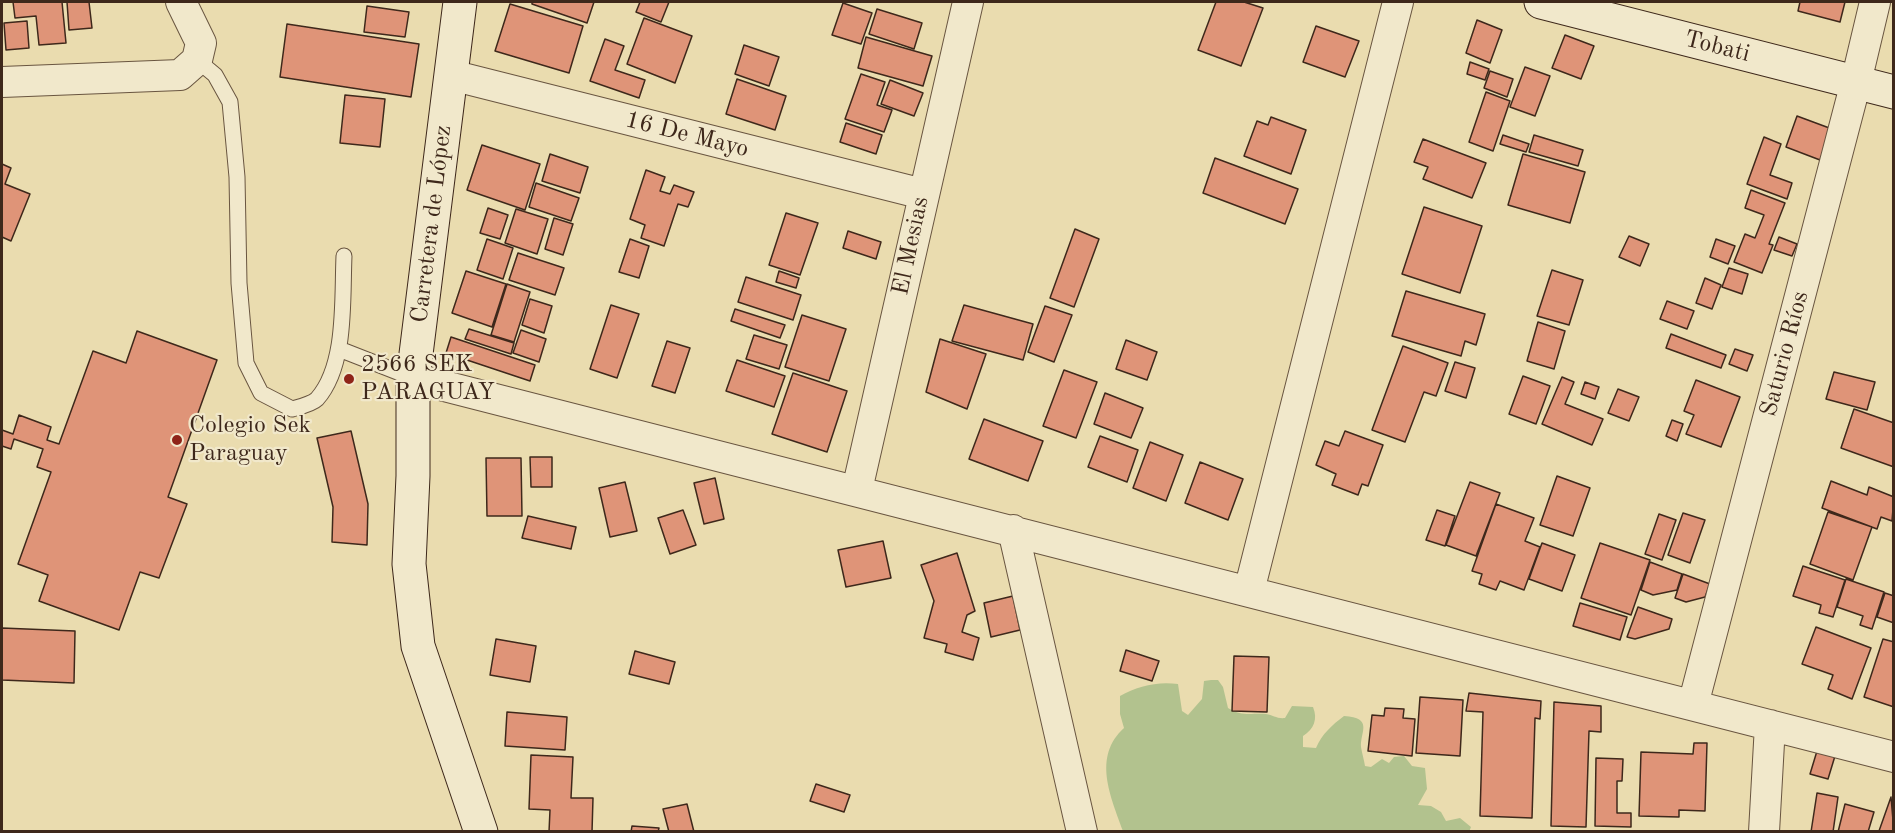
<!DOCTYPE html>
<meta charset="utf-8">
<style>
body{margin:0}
#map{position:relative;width:1895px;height:833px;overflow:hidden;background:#eadcaf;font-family:"Old Standard TT",serif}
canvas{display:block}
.frame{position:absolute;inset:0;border:3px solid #3e281b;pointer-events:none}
</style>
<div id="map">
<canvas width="1895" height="833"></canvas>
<div class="frame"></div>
</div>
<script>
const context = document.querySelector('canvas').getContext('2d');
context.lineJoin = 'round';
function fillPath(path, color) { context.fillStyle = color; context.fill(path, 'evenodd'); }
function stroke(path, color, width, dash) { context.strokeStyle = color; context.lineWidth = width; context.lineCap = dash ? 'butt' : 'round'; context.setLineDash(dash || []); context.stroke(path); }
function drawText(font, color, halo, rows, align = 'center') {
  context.font = font + ' "Old Standard TT",serif'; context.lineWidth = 4.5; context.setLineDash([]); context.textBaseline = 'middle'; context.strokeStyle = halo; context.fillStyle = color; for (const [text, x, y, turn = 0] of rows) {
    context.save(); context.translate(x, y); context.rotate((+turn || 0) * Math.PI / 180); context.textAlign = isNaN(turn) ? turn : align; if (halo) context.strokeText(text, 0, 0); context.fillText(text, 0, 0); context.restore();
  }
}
fillPath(new Path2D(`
 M1211,680H1218L1223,687L1228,708C1243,717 1250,713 1266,714C1273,715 1277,719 1285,718L1292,706L1313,707C1318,719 1314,729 1303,736V747L1316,748C1322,734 1332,725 1344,716C1374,718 1360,732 1361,747C1362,753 1364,760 1365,766L1371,767L1382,759L1389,763L1394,757L1404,756L1412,766L1425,768L1427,789L1418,805L1431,806L1441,812L1446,821L1460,818L1471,827L1469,832L1123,831C1111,797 1092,757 1124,728L1120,714V696C1137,686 1158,681 1178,684L1182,711L1188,715L1202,699L1204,681Z`), '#b2c28e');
const building = new Path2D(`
 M13,2H62L66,43L39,45L36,16L15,18Z
 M67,2H89L92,28L69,30Z
 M532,2H594L587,23L532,4Z
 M640,2H669L661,22L636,12Z
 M1216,2H1244L1263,8L1241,66L1198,50Z
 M1800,2H1845L1840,22L1798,11Z
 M843,3L872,13L861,44L832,35Z
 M510,4L583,26L569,73L495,51Z
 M367,6L409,12L405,37L364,32Z
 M877,9L922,23L914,49L869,34Z
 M644,18L692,36L675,83L627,64Z
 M1477,20L1502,30L1490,63L1466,53Z
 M27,21L29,48L6,50L4,23Z
 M287,24L419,44L411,97L280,77Z
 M1316,26L1359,41L1345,77L1303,62Z
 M1565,35L1594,46L1581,79L1552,68Z
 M866,37L932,56L923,86L858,68Z
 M605,39L624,46L615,70L645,80L639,98L590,81Z
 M744,45L779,57L769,86L735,74Z
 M1470,62L1489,69L1485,80L1467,74Z
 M1525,67L1550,76L1535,116L1510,107Z
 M1490,71L1513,79L1507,97L1484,88Z
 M861,74L885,82L877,105L892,110L884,132L845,119Z
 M737,79L786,96L775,130L726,114Z
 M890,80L923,93L914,116L881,104Z
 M1486,92L1510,101L1493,151L1469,142Z
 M345,95L385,99L380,147L340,143Z
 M1797,116L1832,129L1820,160L1786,147Z
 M1271,117L1306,130L1291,174L1244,156L1257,121L1268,125Z
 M846,123L882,135L876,154L840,142Z
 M1503,135L1529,144L1526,152L1500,144Z
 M1534,135L1583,150L1578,166L1529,152Z
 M1764,137L1781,144L1770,175L1792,183L1787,199L1747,184Z
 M1423,139L1486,163L1472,198L1423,179L1428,167L1414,162Z
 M482,145L540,164L525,210L467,190Z
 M550,154L588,167L580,193L542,181Z
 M1523,154L1585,172L1570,223L1508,205Z
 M1215,158L1298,189L1285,224L1203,193Z
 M2,164L11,168L5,184L30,194L11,241L2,237Z
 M646,170L665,177L660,191L670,194L674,185L694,192L688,207L678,204L664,246L641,238L645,225L630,219Z
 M536,183L579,198L571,221L529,207Z
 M1751,190L1785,203L1769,244L1773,245L1762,273L1734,262L1745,234L1755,238L1764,215L1745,208Z
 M1424,207L1482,226L1460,293L1402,274Z
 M488,208L508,215L500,239L480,233Z
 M516,209L548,219L537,254L505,243Z
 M786,213L818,223L800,275L769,265Z
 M554,218L573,224L563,255L545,249Z
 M1075,229L1099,239L1074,307L1050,298Z
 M848,231L881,242L876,259L843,248Z
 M1629,236L1649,244L1640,266L1619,257Z
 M1779,237L1797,244L1792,256L1774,250Z
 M487,239L513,248L503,279L477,270Z
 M630,239L649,246L639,278L619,272Z
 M1716,239L1735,246L1728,264L1710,257Z
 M518,253L564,268L555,295L509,280Z
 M1729,268L1748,274L1742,294L1722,287Z
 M1552,270L1583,280L1569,325L1537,316Z
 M466,271L506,284L492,327L452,313Z
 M779,271L799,278L796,288L776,282Z
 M746,277L801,295L793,320L738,302Z
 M1705,278L1721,285L1712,309L1696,303Z
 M507,284L530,292L514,342L491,335Z
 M1406,291L1485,314L1476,345L1465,341L1461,356L1392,336Z
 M530,299L552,306L544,333L522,325Z
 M1667,301L1694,311L1687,329L1660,319Z
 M611,305L639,314L617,378L590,369Z
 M964,305L1033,324L1023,360L952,341Z
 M1045,306L1072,315L1054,362L1028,352Z
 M735,309L785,325L780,338L731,321Z
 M802,315L846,329L829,381L785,367Z
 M1538,322L1565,331L1554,369L1527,361Z
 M469,329L514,343L511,354L465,339Z
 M521,330L546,339L539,362L513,353Z
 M137,331L217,360L168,497L187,504L159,578L140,572L119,630L39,601L48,575L18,564L51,472L37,467L43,449L14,439L11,449L2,446V430L13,434L19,415L51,427L47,440L59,444L93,351L126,363Z
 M1671,334L1726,355L1721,368L1666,348Z
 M754,335L787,345L779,369L746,359Z
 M451,337L535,365L530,381L446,353Z
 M940,339L986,354L967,409L926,392Z
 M1126,340L1157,352L1147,380L1116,369Z
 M667,341L690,348L675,393L652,386Z
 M1403,346L1448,363L1436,396L1424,392L1405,442L1372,430Z
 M1735,349L1753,355L1747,371L1729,364Z
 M737,360L785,376L774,407L726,391Z
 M1455,362L1475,368L1466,398L1445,391Z
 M1064,370L1097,382L1076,438L1043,426Z
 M1834,372L1875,382L1867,410L1826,399Z
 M793,373L847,391L827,452L772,434Z
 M1523,376L1550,386L1536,424L1509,414Z
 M1562,377L1574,382L1565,404L1603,419L1592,445L1542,424Z
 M1696,380L1740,397L1721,447L1686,434L1694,415L1684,411Z
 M1585,382L1599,387L1595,399L1581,394Z
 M1618,389L1639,397L1629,421L1608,413Z
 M1105,393L1143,408L1131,438L1094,424Z
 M1854,409L1894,423V467L1841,448Z
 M984,419L1043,441L1028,481L969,459Z
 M1672,420L1683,424L1677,441L1666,436Z
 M351,431L368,504L367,545L332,542L333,507L317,438Z
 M1345,431L1383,445L1368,486L1362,484L1358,495L1332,485L1336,474L1316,465L1325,441L1339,446Z
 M1100,436L1138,450L1127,482L1088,467Z
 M1150,442L1183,455L1166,501L1133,488Z
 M530,457H552V487H531Z
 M486,458H521L522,516H487Z
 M1200,462L1243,479L1228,520L1185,503Z
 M1557,476L1590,488L1573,536L1540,525Z
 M715,478L724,519L704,524L694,483Z
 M1831,481L1867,495L1869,487L1894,497L1892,521L1881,517L1877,529L1822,508Z
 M625,482L637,531L610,537L599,488Z
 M1470,482L1500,493L1476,556L1446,545Z
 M1496,504L1534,518L1525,541L1540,547L1524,590L1500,581L1496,590L1479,584L1482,574L1472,571Z
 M683,510L696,545L670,554L658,518Z
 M1437,510L1455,516L1445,546L1426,540Z
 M1828,512L1872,527L1853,580L1810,564Z
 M1683,513L1705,520L1690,563L1668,555Z
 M1659,514L1676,520L1662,560L1645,554Z
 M528,516L576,527L571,549L522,538Z
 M883,541L891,578L846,587L838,550Z
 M1542,543L1575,555L1562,591L1529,579Z
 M1600,543L1650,560L1631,615L1581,598Z
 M957,553L975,611L967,615L962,632L979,638L973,660L945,652L947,644L924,638L934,601L921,565Z
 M1650,562L1682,574L1677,590L1653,595L1641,590Z
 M1803,566L1845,580L1833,617L1819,613L1821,605L1793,596Z
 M1683,574L1710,584L1705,597L1686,602L1675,598Z
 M1846,579L1884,592L1872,629L1860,625L1863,616L1837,607Z
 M1885,593L1894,596V623L1877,617Z
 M1013,596L1020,630L991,637L984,603Z
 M1580,603L1627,617L1620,640L1573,626Z
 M1638,607L1672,619L1669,629L1635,639L1627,637Z
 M1816,627L1871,648L1852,699L1828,689L1833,675L1802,664Z
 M2,628L75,631L74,683L2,680Z
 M496,639L536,646L530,682L490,675Z
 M1883,639L1894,642V707L1864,697Z
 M1126,650L1159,661L1152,681L1120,671Z
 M635,651L675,662L669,684L629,674Z
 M1234,656L1269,657L1267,712L1232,711Z
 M1469,693L1541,701L1540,719L1535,718L1532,818L1480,816L1483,712L1466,711Z
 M1420,697L1463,700L1460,756L1416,753Z
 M1554,702L1601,706V732L1589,731L1586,827L1551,826Z
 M1385,708L1404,709L1403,718L1415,719L1412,756L1368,751L1372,715L1384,716Z
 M507,712L567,717L565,750L505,746Z
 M1694,743H1707L1705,811L1679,810V817L1639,816L1641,752L1693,754Z
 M1817,751L1835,756L1828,779L1810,774Z
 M531,755L573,757L571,798H593L592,832H549L550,810L529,809Z
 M1596,758L1623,759L1622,781H1617V813H1631V827L1595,826Z
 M816,784L850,795L844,812L810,801Z
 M1817,793L1838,797L1833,832H1811Z
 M1891,797L1894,832H1881L1879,831Z
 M687,804L694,832H669L663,809Z
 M1845,804L1874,812L1868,832H1838Z
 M632,826L659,828L658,832H631Z`);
fillPath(building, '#df9478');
stroke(building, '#3e281b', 1.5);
const lane = new Path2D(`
 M197,60L215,75L230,102L237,177L239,283L246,363L261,393L292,409C299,407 312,404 317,399C347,365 342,299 344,256
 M339,349L413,378`);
const street = new Path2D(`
 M451,75L923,194
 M2,82L180,75L197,60L201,43L181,2
 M413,378L1894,757
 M857,490L968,2
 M1013,530L1082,832
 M1249,591L1398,2
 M1693,705L1856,82L1875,2
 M1764,832L1770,725`);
const secondary = new Path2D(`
 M460,2L413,378V476L409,564L418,646L481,832
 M1541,2L1894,92`);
stroke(lane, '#695540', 17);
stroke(street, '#695540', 32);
stroke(secondary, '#3e281b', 35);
stroke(lane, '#f1e8cb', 15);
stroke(street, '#f1e8cb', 30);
stroke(secondary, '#f1e8cb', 33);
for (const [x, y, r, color] of [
 [349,379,6,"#8f2418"],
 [177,440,6,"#8f2418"]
]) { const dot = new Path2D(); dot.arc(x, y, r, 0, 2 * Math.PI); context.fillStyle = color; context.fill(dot); stroke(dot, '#f1e8cb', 2); }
drawText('24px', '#3e281b', '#f1e8cb', [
 ["Tobati",1717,47,14],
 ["16 De Mayo",687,135,14],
 ["Carretera de López",432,224,-83],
 ["El Mesias",911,246,-78],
 ["Saturio Ríos",1785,354,-75]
]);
drawText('24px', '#3e281b', '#f1e8cb', [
 ["2566 SEK",361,365],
 ["PARAGUAY",361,393],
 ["Colegio Sek",189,426],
 ["Paraguay",189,454]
], 'left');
</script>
